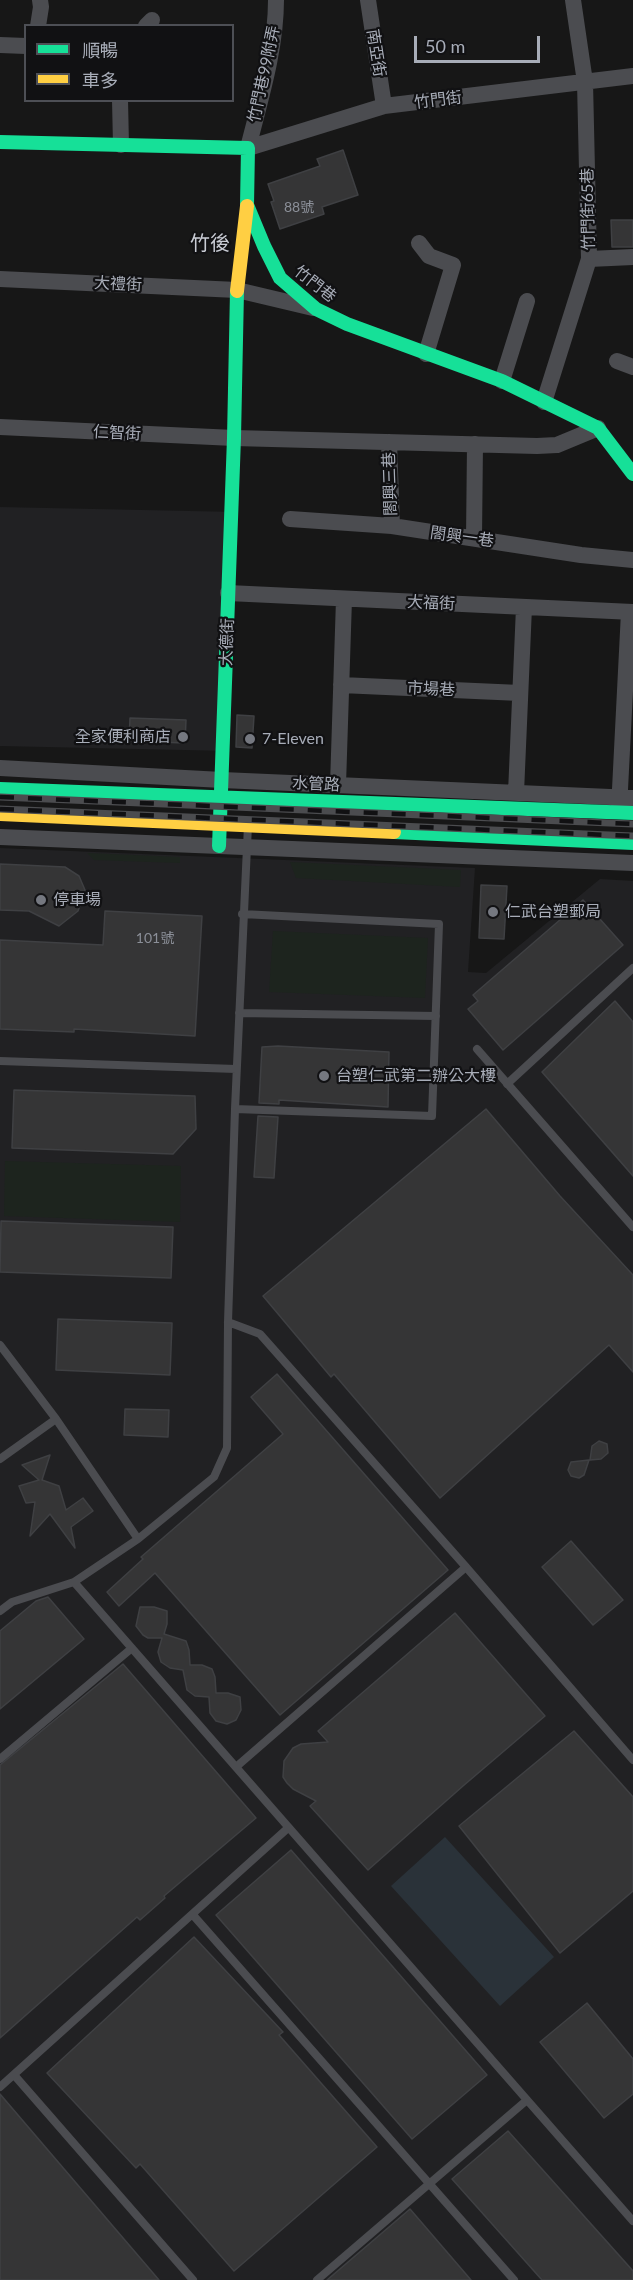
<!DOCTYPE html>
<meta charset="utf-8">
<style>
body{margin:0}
#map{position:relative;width:633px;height:2280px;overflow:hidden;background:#171717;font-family:Lato,"Noto Sans TC",sans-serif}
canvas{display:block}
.legend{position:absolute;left:24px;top:24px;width:210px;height:78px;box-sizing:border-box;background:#111113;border:2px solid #4d4f55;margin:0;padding:8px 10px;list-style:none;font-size:18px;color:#a8adb8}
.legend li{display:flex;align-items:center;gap:12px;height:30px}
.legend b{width:30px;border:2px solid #4d4f55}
.scale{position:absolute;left:414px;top:36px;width:126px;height:27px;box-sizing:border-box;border:3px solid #a8adb8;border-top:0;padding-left:8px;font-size:18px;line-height:21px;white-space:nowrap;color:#a8adb8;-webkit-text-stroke:4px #111113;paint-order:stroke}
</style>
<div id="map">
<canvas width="633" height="2280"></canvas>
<ul class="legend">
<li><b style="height:8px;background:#16e098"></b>順暢</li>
<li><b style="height:8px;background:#ffcf43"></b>車多</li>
</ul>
<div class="scale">50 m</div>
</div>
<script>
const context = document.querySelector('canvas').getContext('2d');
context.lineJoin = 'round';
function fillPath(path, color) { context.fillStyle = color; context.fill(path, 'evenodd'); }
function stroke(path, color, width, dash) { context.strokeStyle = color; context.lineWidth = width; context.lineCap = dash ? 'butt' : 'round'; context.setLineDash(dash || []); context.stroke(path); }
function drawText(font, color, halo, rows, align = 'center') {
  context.font = font + ' Lato,"Noto Sans TC",sans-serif'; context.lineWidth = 4.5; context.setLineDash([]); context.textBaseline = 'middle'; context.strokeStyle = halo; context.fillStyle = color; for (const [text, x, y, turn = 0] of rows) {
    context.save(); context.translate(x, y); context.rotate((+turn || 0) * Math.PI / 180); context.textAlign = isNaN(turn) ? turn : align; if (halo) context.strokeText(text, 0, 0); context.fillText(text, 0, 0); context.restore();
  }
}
fillPath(new Path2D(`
 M0,507L237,512L229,751L0,746Z
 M0,848L475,868L468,972L486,973L600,879L633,881V2280H0Z`), '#212123');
fillPath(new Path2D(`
 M87,853L180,857V863L94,860Z
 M290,862L461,870L460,887L296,878Z
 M273,931L428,938L425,998L269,992Z
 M5,1161L181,1166L180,1222L4,1216Z`), '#1d241e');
fillPath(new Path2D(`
 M445,1837L554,1957L500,2006L391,1886Z`), '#2a3239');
const building = new Path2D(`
 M343,150L358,195L322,207L324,214L280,229L271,202L274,201L268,184L320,166L317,159Z
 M611,220H633V247H612Z
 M237,715L254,716L252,748L236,747Z
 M130,718L186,720L185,743L129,741Z
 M0,864L65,867L79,876L85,890L78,911L59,926L29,911L0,910Z
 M481,885L507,886L504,939L479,938Z
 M583,900L623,945L503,1050L468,1009L478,1001L473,995Z
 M105,911L202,916L195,1036L74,1029V1032L0,1029V940L103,945Z
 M615,1001L633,1022V1176L542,1072Z
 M278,1046L389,1052L388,1107L279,1100V1104L259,1103L262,1047Z
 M14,1090L195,1096L196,1129L173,1154L12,1148Z
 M486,1109L560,1196L633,1275V1372L609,1345L440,1498L334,1374L331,1377L263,1296Z
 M258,1116L278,1117L274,1178L254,1177Z
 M1,1221L173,1227L171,1278L0,1272Z
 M58,1319L172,1323L170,1375L56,1370Z
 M277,1374L448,1570L280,1715L155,1573L119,1606L107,1592L143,1559L141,1557L283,1434L251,1397Z
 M125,1409L169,1410L168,1437L124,1435Z
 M599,1441L607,1444L608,1453L601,1459L590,1460L592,1446Z
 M50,1455L42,1480L59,1486L66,1510L83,1498L93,1511L71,1527L75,1548L50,1514L30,1536L35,1502L26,1503L19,1486L39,1480L22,1465Z
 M589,1460L584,1475L579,1478L571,1476L568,1470L571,1462Z
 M571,1541L623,1600L593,1625L542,1567Z
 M48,1597L84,1639L0,1709V1631L36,1601Z
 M140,1607H154L167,1611V1624L164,1634L186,1641L189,1650L190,1665H202L212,1669L215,1677L216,1693H228L240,1697L241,1710L236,1720L227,1724L216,1721L210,1713L209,1697L195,1696L187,1690L183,1670L170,1668L161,1662L158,1652L162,1638H148L143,1635L136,1626Z
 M455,1613L545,1716L463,1786L368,1870L310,1806L316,1801L293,1789L287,1783L283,1777L284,1761L293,1748L301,1744L328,1742L318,1731Z
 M123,1664L256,1818L164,1896L165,1898L140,1920L137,1917L0,2038V1765Z
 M574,1731L633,1797V1891L560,1953L459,1826Z
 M291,1850L487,2075L412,2139L216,1915Z
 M194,1937L283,2032L279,2035L377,2147L234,2271L140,2164L136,2168L47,2073Z
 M587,2003L633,2059V2094L604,2118L540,2042Z
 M0,2094L159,2280H0Z
 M508,2131L633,2271V2280H542L452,2179Z
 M410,2209L471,2280H327Z`);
fillPath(building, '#353536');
stroke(building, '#3f4043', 1.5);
stroke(new Path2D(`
 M239,1013L436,1016
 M477,1049L633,1227
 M0,1061L236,1069
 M507,1084L633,968
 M235,1109L432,1116L439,924L242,914
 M228,1322L260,1334L466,1567L633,1760
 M0,1345L56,1419L138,1539
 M0,1459L56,1419
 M74,1582L633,2221
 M0,1611L12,1602L74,1582L138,1539L214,1477L227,1448L228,1322L235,1109L248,825
 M0,1759L132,1648
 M236,1767L466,1567
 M193,1915L514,2280
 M15,2076L193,2280
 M0,2087L288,1828
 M317,2280L527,2100`), '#4b4c50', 8);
stroke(new Path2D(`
 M368,0L384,106
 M38,26L41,7L40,0
 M146,26L152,20
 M0,45L26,46
 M120,100L121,145
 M248,148L384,106L633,76
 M248,148C260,100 276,50 276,0
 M419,243L429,256L453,265L426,354
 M589,259L633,257
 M0,279L237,290L313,308
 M617,361L633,367
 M502,381L527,301
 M544,402L589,259L585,82L573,0
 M0,427L234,438L537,446L557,445L598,428
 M389,442L392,526
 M290,519L392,526L581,555L633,560
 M474,538L475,444
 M228,593L633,612
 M341,685L520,693
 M0,768L222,780L633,798
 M338,785L344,599
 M516,793L524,607
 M619,809L629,612
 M0,837L633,863`), '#4b4c50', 16);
stroke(new Path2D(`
 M0,142L248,148L247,205L264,246L280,278L316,309L347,324L502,381L598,428L633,474
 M0,789L633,813
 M394,832L633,843
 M219,846L234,438L237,291`), '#16e098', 14);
stroke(new Path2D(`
 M237,291L247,206
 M0,814L394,832`), '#ffcf43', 14);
const rail = new Path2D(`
 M0,797L633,824
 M0,809L633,836`);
stroke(rail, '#4b4c4f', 7);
stroke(rail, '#111113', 4.5, [14]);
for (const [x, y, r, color] of [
 [183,737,6,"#757880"],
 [250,739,6,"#757880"],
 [41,900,6,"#757880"],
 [493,912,6,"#757880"],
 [324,1076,6,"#757880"]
]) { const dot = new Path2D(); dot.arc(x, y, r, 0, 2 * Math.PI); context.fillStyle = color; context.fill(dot); stroke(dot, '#111113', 2); }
drawText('14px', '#8b8f98', null, [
 ["88號",299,207],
 ["101號",155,938]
]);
drawText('16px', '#a8adb8', '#111113', [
 ["南亞街",376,53,81],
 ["竹門巷99附弄",264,74,-78],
 ["竹門街",438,100,-7],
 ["竹門街65巷",588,209,-91],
 ["大禮街",118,284,3],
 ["竹門巷",315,284,38],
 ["仁智街",117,433,3],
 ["閤興三巷",390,484,-92],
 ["閤興一巷",462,537,8],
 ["大福街",431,603,3],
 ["大德街",227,642,-88],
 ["市場巷",431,689,3],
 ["水管路",316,784,3]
]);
drawText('16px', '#a8adb8', '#111113', [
 ["全家便利商店",171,737,"right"],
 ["7-Eleven",262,739],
 ["停車場",53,900],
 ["仁武台塑郵局",505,912],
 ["台塑仁武第二辦公大樓",336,1076]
], 'left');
drawText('20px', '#c9ccd4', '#111113', [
 ["竹後",210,244]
]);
</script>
